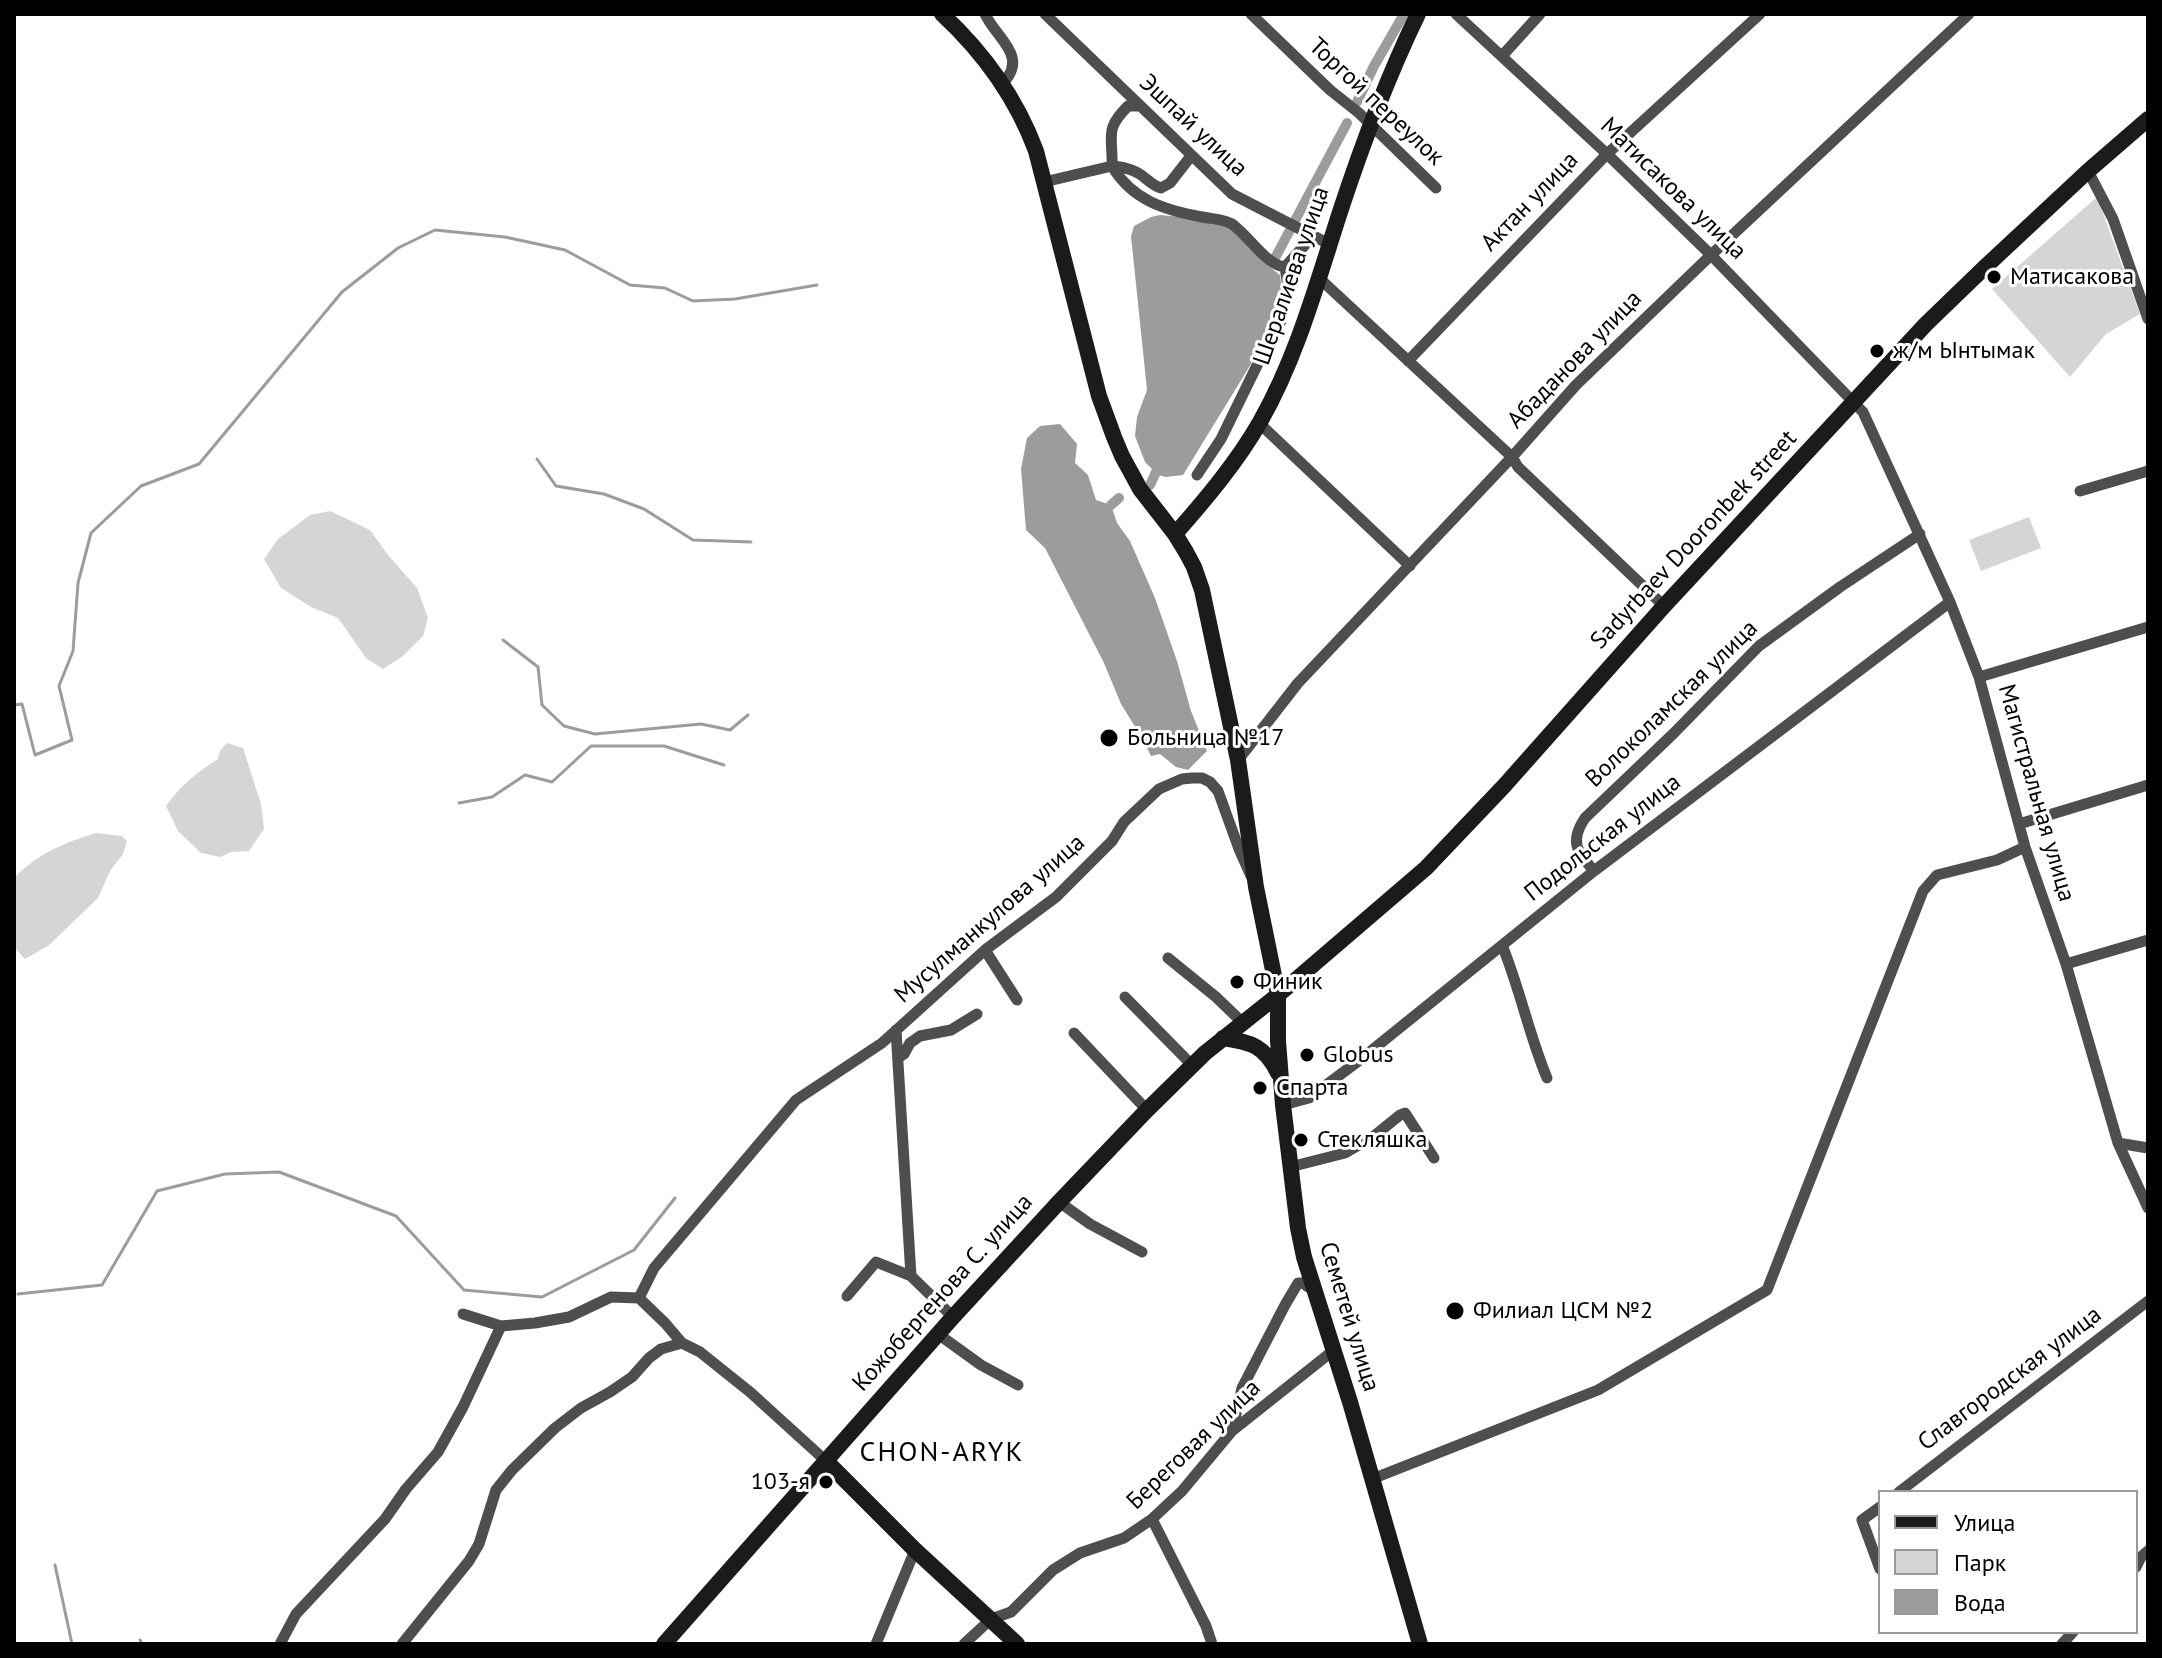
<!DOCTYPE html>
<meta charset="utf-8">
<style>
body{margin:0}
#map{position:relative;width:2162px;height:1658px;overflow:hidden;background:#fff;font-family:"PT Sans",sans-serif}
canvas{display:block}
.frame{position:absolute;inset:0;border:16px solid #000;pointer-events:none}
.legend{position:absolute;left:1878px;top:1490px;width:260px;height:144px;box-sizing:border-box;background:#fff;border:2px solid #999;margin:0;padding:10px 14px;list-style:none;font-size:24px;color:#000}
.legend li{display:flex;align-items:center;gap:16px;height:40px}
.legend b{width:40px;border:2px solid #999}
</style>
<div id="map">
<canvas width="2162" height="1658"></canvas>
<div class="frame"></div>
<ul class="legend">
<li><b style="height:10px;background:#1b1b1b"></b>Улица</li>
<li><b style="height:22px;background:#d5d5d5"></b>Парк</li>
<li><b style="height:22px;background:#9c9c9c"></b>Вода</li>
</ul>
</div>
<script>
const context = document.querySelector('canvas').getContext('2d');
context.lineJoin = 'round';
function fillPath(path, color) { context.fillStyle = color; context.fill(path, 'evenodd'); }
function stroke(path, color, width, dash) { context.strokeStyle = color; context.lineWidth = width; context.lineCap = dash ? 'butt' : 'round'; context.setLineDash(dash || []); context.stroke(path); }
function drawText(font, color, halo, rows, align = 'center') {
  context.font = font + ' "PT Sans",sans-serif'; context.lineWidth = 6; context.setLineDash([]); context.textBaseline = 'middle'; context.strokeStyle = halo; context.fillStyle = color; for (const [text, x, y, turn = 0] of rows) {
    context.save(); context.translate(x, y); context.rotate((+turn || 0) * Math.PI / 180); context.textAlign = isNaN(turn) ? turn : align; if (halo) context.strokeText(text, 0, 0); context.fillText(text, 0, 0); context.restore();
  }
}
fillPath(new Path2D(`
 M2097,197L2140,314L2106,334L2070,377L1992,289Z
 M330,511L370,530L388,555L417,588L428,618L423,636L403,656L383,669L366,658L338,618L311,607L281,588L264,559L278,539L310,515Z
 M2029,517L2041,548L1981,571L1969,540Z
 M227,743L243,748L261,804L264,829L249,851L231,852L220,857L201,853L178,831L166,806C180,786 197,772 218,759L220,751Z
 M96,833L122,836L127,841L123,854L110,871L98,898L48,946L25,959L14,947V878C40,852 62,844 96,833Z`), '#d5d5d5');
fillPath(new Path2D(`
 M1160,215C1182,217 1222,219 1240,233C1255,246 1264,264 1280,275L1282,292L1251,364L1183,475L1166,477L1158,475L1145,462L1135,436L1137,417L1147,390L1131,236L1134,226L1151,217Z
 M1060,424L1077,444L1075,463L1088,475L1096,500L1111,505L1117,523L1130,541L1155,598L1177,661L1191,711L1207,751L1188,770L1176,767L1160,754L1151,756L1142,738L1121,704L1104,663L1045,548L1026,530L1021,469L1027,438L1040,426Z`), '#9c9c9c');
stroke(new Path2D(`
 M537,459L556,486L604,494L644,509L693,540L751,542
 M503,640L538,667L542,705L564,726L595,734L701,724L730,730L748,715
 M14,705L22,704L35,755L72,740L59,686L73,651L78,583L91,533L141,486L199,464L342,292L398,248L435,230L505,237L565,250L630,285L665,288L693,301L735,299L817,285
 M459,803L492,797L525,775L552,782L591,746H664L724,765
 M18,1294L102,1285L157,1191L225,1174L279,1172L396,1216L464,1290L542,1297L634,1250L675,1198
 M55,1565L72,1644
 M140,1640L142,1644`), '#9c9c9c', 3);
stroke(new Path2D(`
 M1357,102L1374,66L1404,14
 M1274,260L1347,123
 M1150,485L1161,461
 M1111,505L1119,498`), '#9c9c9c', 10);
stroke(new Path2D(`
 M985,14C996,38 1029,56 1003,83
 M1045,14L1232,194L1329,244
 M1251,14L1330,90L1359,113L1436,188
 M1456,14L1607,154L1711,255L1863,412L1950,602L1979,677L2025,847L2066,964L2118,1143L2148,1208
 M1502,56L1540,14
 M1138,106H1128C1104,130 1113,135 1112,166C1121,167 1130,168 1138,173C1147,178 1151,185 1161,188L1170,183L1191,156
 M2088,171L2113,219L2148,319
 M1044,182L1112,166C1132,200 1164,210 1202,217C1212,219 1224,219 1232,224C1249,236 1267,266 1285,267
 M1319,278L1512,457L1518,467L1664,606
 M1408,361L1607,154L1760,14
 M1259,423L1410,566
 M1197,475L1221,439L1267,345L1281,321L1288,287L1285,267L1313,236
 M2080,491L2148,471
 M1979,677L2148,627
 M1238,760L1298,683L1512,457L1576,385L1711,255L1969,14
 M2019,824L2148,785
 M1594,871C1577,851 1569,842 1585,818L1674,733L1759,646L1840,587L1920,534
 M1502,945C1520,989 1529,1035 1547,1078
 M985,950L1017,1000
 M1168,958L1216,997L1243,1023
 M2066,964L2148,940
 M1125,997L1192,1065
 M896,1030L911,1276L953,1317
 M1074,1033L1147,1110
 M898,1058L904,1054L910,1043L920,1036L951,1030L977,1014
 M1283,1105L1309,1098L1361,1059L1594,871L1950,602
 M2118,1143L2148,1148
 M1290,1167L1345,1153L1374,1136L1400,1115L1405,1113L1434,1158
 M1059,1202L1090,1224L1142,1252
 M847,1296L876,1262L911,1276
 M639,1298L654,1268L796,1100L882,1043L985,950L1056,897L1112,841L1124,822L1159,789L1182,779L1192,778H1202L1210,782L1218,791L1239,849L1251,876
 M463,1314L501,1326L535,1323L569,1317L611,1297L639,1298L665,1323L682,1343L700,1352L750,1392L826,1461
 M938,1334L981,1365L1018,1385
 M1232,1431L1242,1388L1285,1305L1298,1283H1303L1308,1287L1313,1286
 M1372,1479L1598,1390L1767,1290L1923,891L1937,875L1997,860L2025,847
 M1899,1492L2148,1301
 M1880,1507L1862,1520L1880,1569
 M1152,1519L1206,1626L1212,1644
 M2136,1567L2141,1557L2148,1551
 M280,1644L296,1614L385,1519L406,1489L438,1452L463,1407L501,1326
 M402,1644L469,1561L479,1544L496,1490L512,1470L555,1428L581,1408L610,1392L632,1377L649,1358L661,1349L682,1343
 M876,1644L915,1550
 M964,1644L991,1619L1011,1612L1053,1570L1080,1553L1124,1538L1152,1519L1182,1491L1232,1431L1334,1350
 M2062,1644L2073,1632`), '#4e4e4e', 11);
stroke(new Path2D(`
 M942,14C984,53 1016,97 1036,151L1099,396L1114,437L1122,456L1140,489L1175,534L1186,552L1194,567L1202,590L1238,760L1256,887L1278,995V1041L1283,1105L1298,1228L1304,1257L1350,1402L1420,1644
 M1175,534C1206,499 1237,462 1260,422C1297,357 1317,283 1340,212C1362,145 1387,78 1418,14
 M1223,1038C1251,1042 1265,1046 1278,1073
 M826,1461L915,1550L1017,1644
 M664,1644L953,1317L1059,1202L1147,1110L1205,1053L1278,995L1426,868L1504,786L1664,606L1926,324L1984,268L2088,171L2148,119`), '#1b1b1b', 16);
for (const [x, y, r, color] of [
 [1994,277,8,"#000"],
 [1877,351,8,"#000"],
 [1109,738,10,"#000"],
 [1237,982,8,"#000"],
 [1307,1055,8,"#000"],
 [1260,1088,8,"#000"],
 [1301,1140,8,"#000"],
 [1455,1311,10,"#000"],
 [826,1482,8,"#000"]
]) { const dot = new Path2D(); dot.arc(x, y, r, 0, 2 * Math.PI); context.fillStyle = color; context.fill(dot); stroke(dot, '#fff', 3); }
drawText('24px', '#000', '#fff', [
 ["Торгой переулок",1376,102,43],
 ["Эшпай улица",1193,126,43],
 ["Матисакова улица",1673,189,44],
 ["Актан улица",1530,202,-46],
 ["Шералиева улица",1292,276,-71],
 ["Абаданова улица",1575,360,-46],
 ["Sadyrbaev Dooronbek street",1694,540,-47],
 ["Волоколамская улица",1672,704,-44],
 ["Магистральная улица",2036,793,74],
 ["Подольская улица",1603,838,-38],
 ["Мусулманкулова улица",990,919,-41],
 ["Кожобергенова С. улица",943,1293,-48],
 ["Семетей улица",1349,1317,73],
 ["Славгородская улица",2010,1379,-37],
 ["Береговая улица",1194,1445,-44]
]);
drawText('24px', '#000', '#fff', [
 ["Матисакова",2010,277],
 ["ж/м Ынтымак",1893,351],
 ["Больница №17",1127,738],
 ["Финик",1253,982],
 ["Globus",1323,1055],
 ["Спарта",1276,1088],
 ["Стекляшка",1317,1140],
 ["Филиал ЦСМ №2",1473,1311],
 ["103-я",810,1482,"right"]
], 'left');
context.letterSpacing = '2px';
drawText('28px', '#000', '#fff', [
 ["CHON-ARYK",942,1453]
]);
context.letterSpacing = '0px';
</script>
